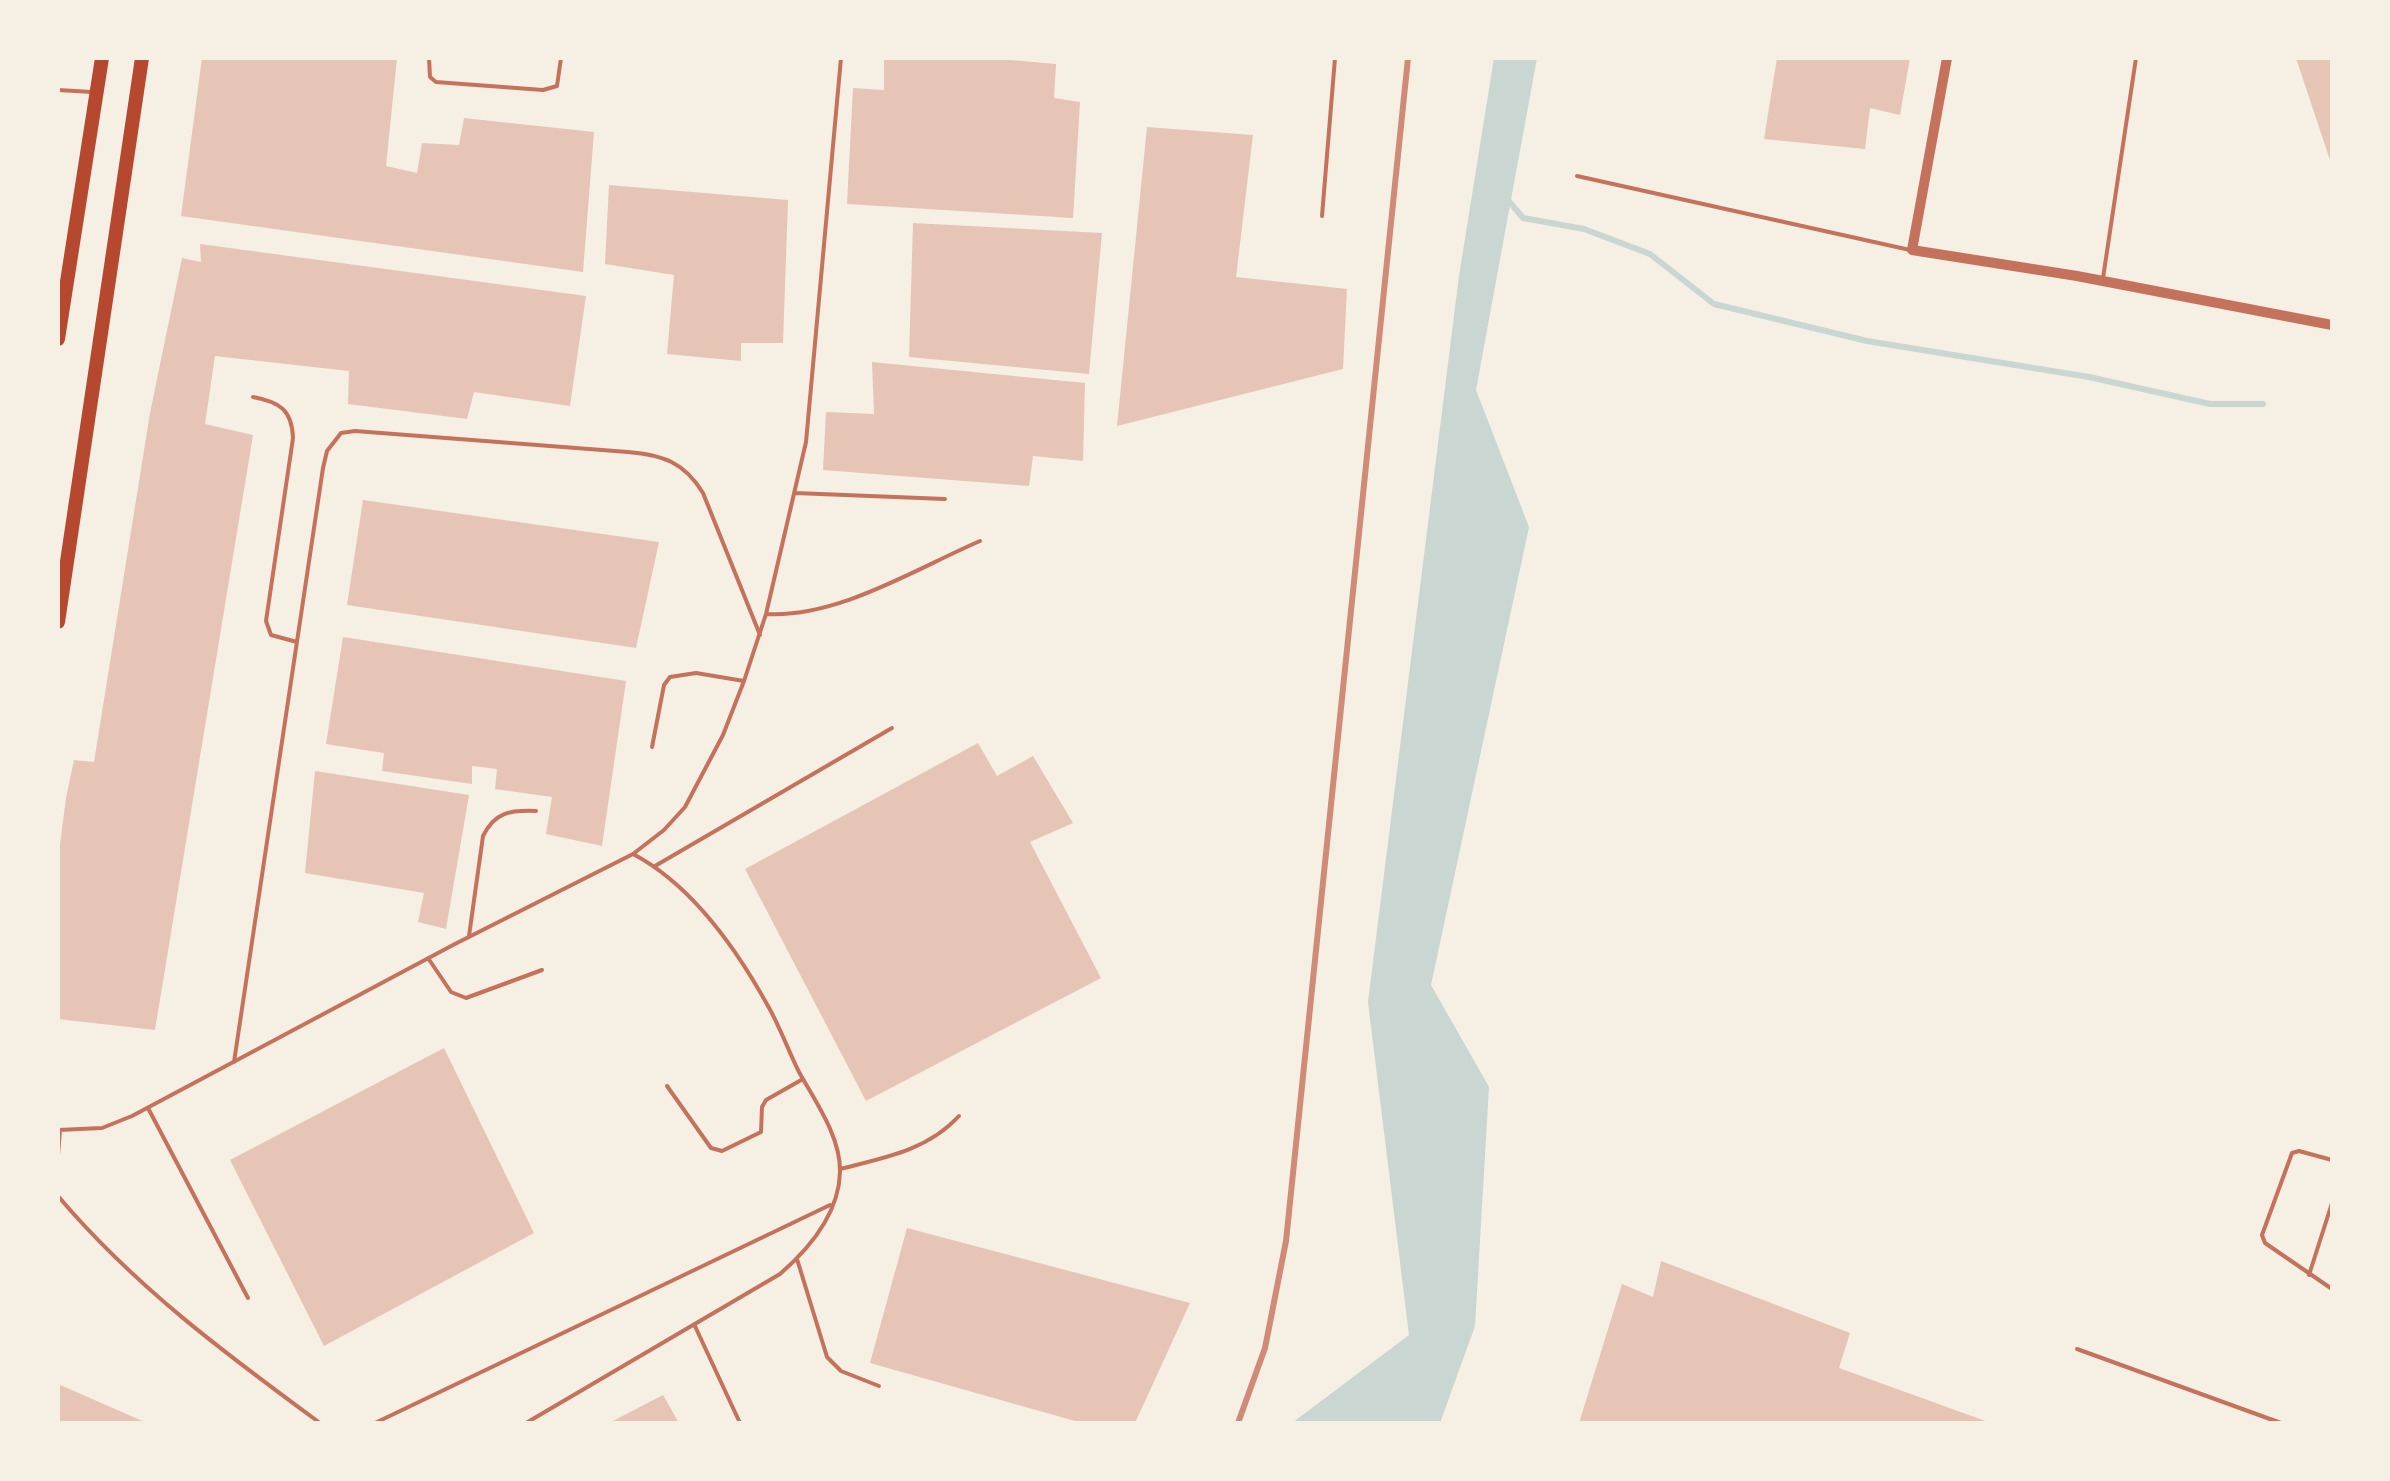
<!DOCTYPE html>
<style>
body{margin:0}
#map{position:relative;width:2390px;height:1481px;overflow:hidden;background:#f6efe4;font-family:"Public Sans",sans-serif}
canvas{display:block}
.frame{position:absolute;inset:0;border:60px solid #f6efe4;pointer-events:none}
</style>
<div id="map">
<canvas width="2390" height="1481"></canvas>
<div class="frame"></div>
</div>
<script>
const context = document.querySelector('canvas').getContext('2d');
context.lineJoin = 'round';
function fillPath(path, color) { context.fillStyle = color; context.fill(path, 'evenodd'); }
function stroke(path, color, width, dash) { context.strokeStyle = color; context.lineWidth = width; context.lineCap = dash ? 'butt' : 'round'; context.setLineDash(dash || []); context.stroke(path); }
fillPath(new Path2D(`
 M1494,58H1537L1476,390L1529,527L1431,985L1489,1087L1475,1326L1440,1423H1292L1409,1335L1368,1002L1459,276Z`), '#c9d6d2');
stroke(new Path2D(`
 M1508,200L1523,218L1584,229L1650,254L1714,304L1867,341L2089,377L2210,404H2263`), '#c9d6d2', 6);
fillPath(new Path2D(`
 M202,58H397L386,166L417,173L422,143L459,145L464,118L594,132L583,272L181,216Z
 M884,58H988L1056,64L1054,98L1080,102L1073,218L847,204L853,88L884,90Z
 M1777,58H1910L1900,115L1870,108L1865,149L1764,139Z
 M2296,58H2332V163H2331Z
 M1147,127L1253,135L1236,277L1347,289L1343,369L1117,426Z
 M609,185L788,200L783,343H741V361L667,354L674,275L605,264Z
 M913,223L1102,233L1089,374L909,357Z
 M200,244L586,296L570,406L474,392L467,419L348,404L349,371L215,356L205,424L253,435L155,1030L58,1019V860L66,798L74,760L94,762L150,413L182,258L201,262Z
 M872,362L1085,383L1083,461L1033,456L1029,486L823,470L826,412L874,414Z
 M363,500L659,542L636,648L347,605Z
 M343,637L626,681L602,846L546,834L552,797L495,789L497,769L472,766V784L382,771L384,753L326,744Z
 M978,743L997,776L1033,756L1073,823L1030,842L1101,978L866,1101L745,869Z
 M315,771L469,795L446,929L418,922L424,893L305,873Z
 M444,1048L534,1233L324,1346L230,1160Z
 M907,1228L1190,1303L1135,1423H1082L870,1363Z
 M1661,1261L1850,1333L1839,1368L1991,1423H1579L1622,1284L1653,1297Z
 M58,1384L147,1423H58Z
 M663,1395L679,1423H609Z`), '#e6c5b7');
stroke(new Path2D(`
 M429,58L430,77L436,82L543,90L557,86L561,58
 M58,90L92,92
 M1577,176L1910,250
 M1322,216L1335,58
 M2103,278L2136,58
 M253,397C280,402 292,410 293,438L266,621L271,635L297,642
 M795,493L945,499
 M766,614C838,618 915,569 980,541
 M652,747L664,685L670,677L696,673L744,681
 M655,866L892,728
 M469,936L483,836C495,812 510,810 536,811
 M428,958L451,992L466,998L542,970
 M234,1062L323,468L327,451L341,433L355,431L628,452C663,455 684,462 703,493L760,635
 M667,1086L711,1148L722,1151L761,1132L762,1107L766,1100L803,1079
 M148,1108L248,1298
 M58,1130L102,1128L132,1116L453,945L633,854L664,830L685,807L723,735L744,681L766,614L806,442L841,58
 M58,1155L60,1130
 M2332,1160L2299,1151L2292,1153L2262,1235L2265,1243L2332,1289
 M840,1169C884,1158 928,1150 959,1116
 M58,1196C134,1286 226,1354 320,1423
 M797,1259L827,1357L841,1371L879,1386
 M2309,1275L2332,1203
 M694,1324L740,1423
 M2077,1349L2281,1423
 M375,1423L830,1205
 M526,1423L780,1274C810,1248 839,1213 840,1172C841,1137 815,1101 799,1072C788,1050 780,1027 768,1006C736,948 692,885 633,854`), '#c5725c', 4);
stroke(new Path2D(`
 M1947,58L1912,250L2077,276L2332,325`), '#c5725c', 10);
stroke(new Path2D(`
 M58,339L102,58
 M58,622L142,58`), '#b5482f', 14);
stroke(new Path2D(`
 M1238,1423L1265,1348L1286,1241L1408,58`), '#cf8b77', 6);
</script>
